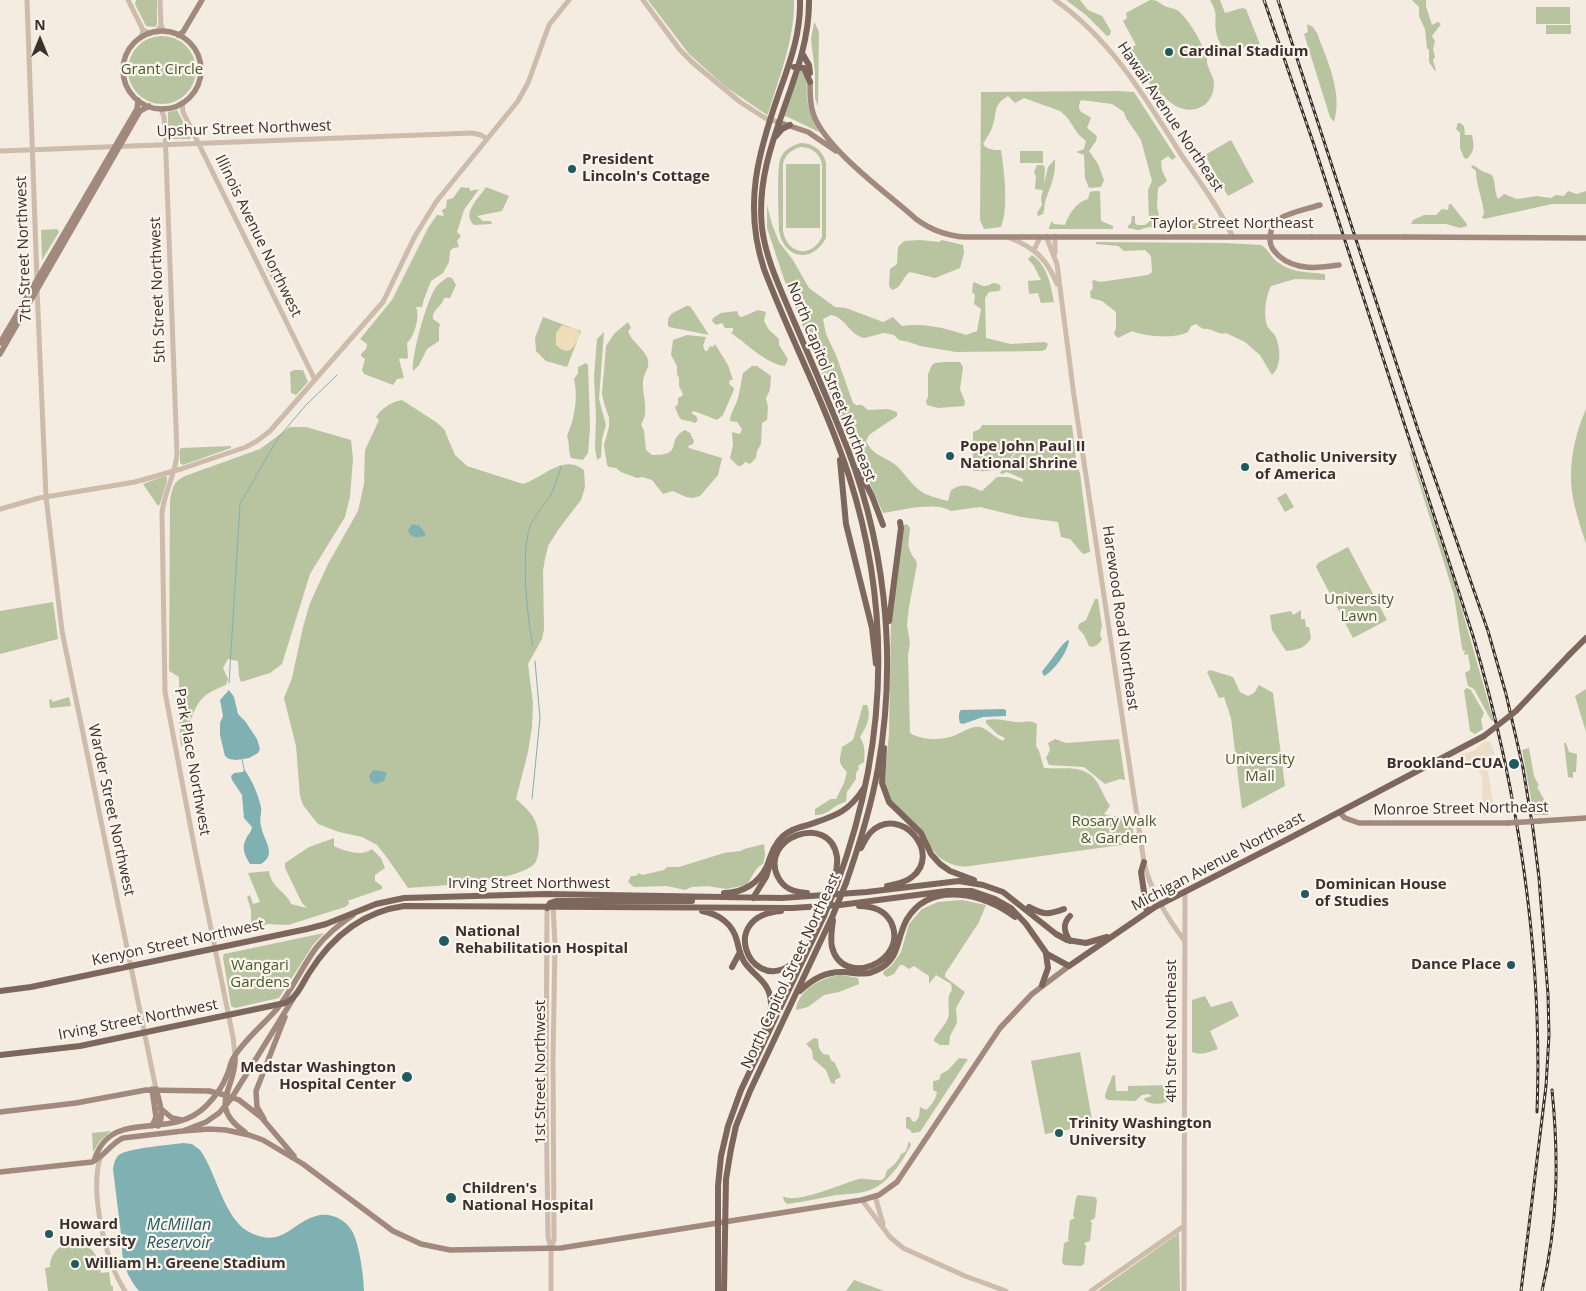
<!DOCTYPE html>
<meta charset="utf-8">
<style>
body{margin:0}
#map{position:relative;width:1586px;height:1291px;overflow:hidden;background:#f4ebe1;font-family:"Open Sans",sans-serif}
canvas{display:block}
.north{position:absolute;left:15px;top:15px;width:50px;height:50px;-webkit-text-stroke:4px #fbf5ee;paint-order:stroke;rotate:0deg;font-size:14px;font-weight:700;line-height:20px;text-align:center;color:#3b302b}
.north::after{content:'';display:block;margin:auto;width:18px;height:22px;background:#3b302b;clip-path:polygon(50% 0,100% 100%,50% 72%,0 100%)}
</style>
<div id="map">
<canvas width="1586" height="1291"></canvas>
<div class="north">N</div>
</div>
<script>
const context = document.querySelector('canvas').getContext('2d');
context.lineJoin = 'round';
function fillPath(path, color) { context.fillStyle = color; context.fill(path, 'evenodd'); }
function stroke(path, color, width, dash) { context.strokeStyle = color; context.lineWidth = width; context.lineCap = dash ? 'butt' : 'round'; context.setLineDash(dash || []); context.stroke(path); }
function drawText(font, color, halo, rows, align = 'center') {
  context.font = font + ' "Open Sans",sans-serif'; context.lineWidth = 4.5; context.setLineDash([]); context.textBaseline = 'middle'; context.strokeStyle = halo; context.fillStyle = color; for (const [text, x, y, turn = 0] of rows) {
    context.save(); context.translate(x, y); context.rotate((+turn || 0) * Math.PI / 180); context.textAlign = isNaN(turn) ? turn : align; if (halo) context.strokeText(text, 0, 0); context.fillText(text, 0, 0); context.restore();
  }
}
fillPath(new Path2D(`
 M136,0H157V24L155,27L146,26L135,4Z
 M648,0H794C795,38 779,78 768,114L767,115L726,87L689,54Z
 M1066,0H1080L1088,10L1102,16L1111,31L1110,35L1107,36L1086,15Z
 M1150,0C1160,0 1159,4 1167,7C1170,8 1173,8 1177,10C1189,19 1201,41 1206,55C1208,59 1206,63 1208,66C1210,73 1214,77 1214,84C1213,113 1181,118 1164,96L1158,99L1130,48L1136,45L1123,21L1127,18L1126,13Z
 M1210,0H1220L1225,13L1242,8L1246,9L1259,42L1260,49L1251,45L1227,53C1222,47 1217,39 1216,31C1214,15 1219,16 1210,0Z
 M1412,0H1426V6L1432,25L1438,22L1441,24L1432,36L1435,41L1433,49L1435,57L1433,60L1436,71H1435L1429,62V50L1427,48L1425,29L1419,16V7Z
 M1536,7H1570V24H1536Z
 M814,23H815L819,32L818,107L815,98V72L811,39Z
 M1307,24L1313,27L1317,33C1327,60 1343,93 1334,122L1330,117L1304,34L1308,32Z
 M1546,25H1571V34H1546Z
 M128 70a34 34 0 1 1 68 0a34 34 0 1 1-68 0Z
 M800,69L804,71C808,80 806,88 807,98C809,110 814,121 819,132L786,116L784,117Z
 M1118,91L1134,92L1176,157L1172,160L1168,156L1161,161L1162,170L1167,181L1158,188L1157,207L1159,216L1168,221L1202,223L1203,225L1200,229H1166L1149,227L1138,230L1128,228V226L1131,223L1132,216H1135V223L1137,225H1145L1149,222L1148,190L1152,181L1141,140L1126,118L1124,112L1112,104L1081,100C1075,113 1084,112 1091,118L1087,128L1097,136L1096,141L1089,151L1098,164L1104,180L1101,187L1089,188L1085,178L1084,155L1076,152L1084,149L1086,141L1078,134L1067,117L1060,111L1024,98L1015,103L1008,96C992,106 998,110 993,125C991,132 987,137 983,144C987,150 994,150 1001,150C1004,171 1009,208 1001,227L984,229L980,220L981,92Z
 M177,110L191,137L190,139H170L168,138V112Z
 M1458,123H1460L1464,126L1465,135H1472C1474,145 1475,151 1467,159L1464,158L1460,148V133L1456,129Z
 M1231,140L1254,182L1228,196L1205,155Z
 M800,143C813,143 823,150 826,163V238C812,264 784,259 779,231C779,217 776,167 781,157C785,149 792,146 800,143ZM800,147C811,147 820,153 822,164V237C811,259 787,254 783,231V164C785,155 791,150 800,147Z
 M1020,151H1043V163H1020Z
 M1055,159C1056,175 1051,185 1046,199C1044,204 1045,209 1043,214L1038,216L1037,213L1042,205L1041,198L1043,190L1035,189L1036,176L1034,172L1037,165H1043L1045,168L1044,184L1048,167Z
 M786,164H820V228H786Z
 M1473,165L1482,171L1492,175C1496,182 1494,192 1498,199L1504,194L1517,199L1537,196L1551,198L1556,195L1564,196L1568,191L1577,194L1586,191V204H1552L1484,219L1482,217L1484,214C1483,199 1476,186 1476,171L1471,167Z
 M461,187L467,188L469,187L470,191L479,189L464,210L457,232L461,236L457,241L459,247L453,248L450,251L449,262L443,273L431,281L424,299L422,307H416C420,316 415,336 407,343L408,358L405,359L401,358L399,359L404,378L397,379L393,385L364,374L362,370L365,359L361,356V354L366,349L367,344L360,339L392,300L428,228L437,215L444,216L442,210L446,208L447,200L453,198Z
 M486,187L509,196L502,211L477,216L483,221H491L492,224L474,225C461,213 479,198 486,187Z
 M1094,191H1099L1100,192L1101,221L1113,226V229H1049V227L1052,221L1054,224L1065,225C1069,214 1076,202 1088,199L1090,192Z
 M1449,204H1451L1467,224V226L1460,228L1446,224H1411L1413,220L1424,215H1436L1442,209L1448,210Z
 M767,205L772,224L779,242L793,260L809,288L835,307L846,308L883,322L893,317L902,326C925,323 944,328 966,335L977,331L981,309L974,304L975,295L972,292L973,283L974,282C982,286 985,288 993,283L999,284L1001,288L999,291L989,292L985,298L986,338L1011,344L1045,342L1048,344L1046,349L1042,351L956,352L920,346L909,342L899,340L894,335L884,333L864,338C860,337 855,334 853,332C845,325 842,317 831,315L823,319L826,334L836,355L853,403L856,405H862L868,410L888,409L897,412V416L869,435L866,441C873,455 881,455 893,463C903,470 909,482 918,489C926,496 937,498 948,501L951,490C964,482 969,486 982,491L997,477H1008L1023,482V479L1007,472L1002,474L1000,473L1019,449C1014,452 1012,456 1008,461C999,473 987,471 973,471V432L980,429L982,425H1072L1077,467L1080,473L1090,552L1083,554L1070,539L1061,537L1058,522L1021,517L980,507L951,511C936,501 901,510 883,513L831,397L784,279L767,228Z
 M57,229L59,232L42,260L41,230Z
 M920,240L939,242L942,240L963,245L964,253L960,268L935,278L910,272C902,277 903,287 892,290L889,286L890,269L897,264L898,247L904,241Z
 M1096,242L1225,243L1261,245C1267,248 1270,255 1275,260C1290,273 1307,272 1325,274V280L1295,279L1271,286C1266,296 1263,314 1267,325C1268,329 1272,331 1274,334C1281,346 1282,366 1272,375L1260,355L1254,350L1245,342L1226,333C1219,336 1211,327 1203,329L1196,324L1191,326L1188,332C1175,339 1146,337 1132,331L1118,338L1114,334L1116,328V312L1102,301L1091,298L1090,292L1093,288L1092,281L1094,280L1100,282L1148,275L1152,272L1151,256L1145,250L1124,251L1118,246L1096,244Z
 M1032,255C1047,265 1051,285 1054,302L1041,303L1038,293L1029,294L1028,281L1041,280L1034,266L1028,259Z
 M280,268V285L275,286L266,268Z
 M448,277L452,278L456,285L450,298H444C442,307 432,309 433,319L440,324L439,328V341L427,349L419,365L413,371C411,356 427,299 436,287C439,283 444,280 448,277Z
 M686,306H690L709,335L669,327L668,325C667,311 678,312 686,306Z
 M758,310L766,312L764,321L769,330L779,339V345L788,359L785,366C766,364 746,343 731,333L733,331V328H725L722,323L716,325L712,321L713,318L721,313L737,311L739,316L742,317Z
 M543,317L581,331L567,367L546,361L536,351L535,338Z
 M628,322L631,328L628,331C632,343 646,350 648,360C650,369 643,373 643,382C642,395 650,413 641,424L644,431L646,450L652,455C686,455 664,441 685,430L690,433L694,441L693,444L688,446L689,448L722,458L718,475L700,496L692,498L686,497L673,491L663,494L652,480L642,477L637,478L621,472L616,468L609,467L607,465L604,445L609,427V418L604,403L602,394L606,346L614,334Z
 M604,332L599,399L606,425L602,439L601,457L597,460L595,448L596,417L594,376L597,339Z
 M687,335L706,337L703,346L705,351H707L710,346L713,347L715,344L728,365L733,380H730L729,384L734,388L733,392L723,415L717,420L694,411L691,413L696,416L698,420L695,423C681,417 682,426 675,407L678,404V398L682,396L683,394L679,386V378L677,374V366L671,355L673,340Z
 M944,362H960L963,367L960,389L965,402L964,406L938,408L927,405L926,401L928,397V374L932,365L935,363Z
 M586,363L588,365L590,427L588,453L583,460L571,458C568,451 570,443 567,437C568,431 572,425 573,418C576,405 577,392 574,379L578,373V367Z
 M752,366H757L771,376L770,390L766,398L768,407L767,420L762,423L761,444L757,451L756,458L750,464L745,462L741,466H738L730,458L733,445L732,432L740,434L742,429L737,422L730,421C730,413 736,406 738,398C740,390 741,382 743,373Z
 M294,370H303L308,382L296,395L291,393L290,372Z
 M402,400L436,422L444,429L455,455L467,466L523,484C543,478 563,453 584,470L585,487L581,500L558,530L548,546L545,559L543,571L544,629L542,639L528,664L533,703L532,727L528,752L516,799C531,812 538,819 539,840C539,847 539,857 535,863C519,882 434,886 408,888L388,859L377,845L362,837L339,832L318,824L303,805L300,796L296,746L284,698L292,678L303,627L310,603L328,564L358,511L364,484L365,450L379,420L376,417C382,408 391,402 402,400Z
 M1586,409V544C1582,531 1577,517 1574,503C1567,471 1573,439 1586,409Z
 M290,427H306L351,440L353,459L350,497L345,517L310,574L282,664L270,673L241,682L239,676L238,661L228,659L223,668L228,679L226,685C201,695 199,699 189,724L192,732L191,743L181,746L179,720L185,719L186,715L182,709L188,706L187,699H182L179,691V677L169,671V669L170,500C173,487 173,482 185,476L260,449Z
 M231,446V448L183,465L180,463V450L181,448Z
 M1409,451L1411,453L1454,582L1494,722L1491,720L1474,689L1468,686L1465,673L1470,670C1471,665 1468,659 1468,654L1464,655L1465,650L1463,651L1462,648L1454,595Z
 M165,476L167,477V481L160,504L158,506L143,484Z
 M1286,493L1294,507L1285,512L1277,498Z
 M907,524L910,528C910,537 906,543 911,553C913,558 916,558 917,564L909,607L907,625L910,643L908,655L910,733C923,741 944,741 958,734C965,731 972,726 980,727C988,729 995,738 1003,741L1005,738L997,734L986,723V720C997,718 1005,721 1016,722C1024,723 1030,719 1037,724L1036,746L1039,751L1044,768C1064,770 1084,763 1097,782C1102,790 1105,799 1110,806L1104,814L1111,816H1131L1135,843L970,866C958,868 946,863 938,856L892,803L884,786L889,733L891,621L904,525Z
 M1348,547L1387,620L1353,638L1316,567L1318,563Z
 M1095,599H1098L1102,626L1100,635L1102,639C1100,643 1094,649 1089,646L1084,635L1078,628L1079,624L1086,620Z
 M53,602L58,639L0,654V611Z
 M1301,610V619H1305L1306,627H1309L1311,638C1306,648 1297,650 1286,651L1272,630L1270,615L1291,611L1293,615Z
 M1210,670L1233,677L1240,692L1248,696L1254,693L1259,685L1273,693L1285,786L1242,809L1231,718L1224,697L1219,698L1207,672Z
 M1467,688L1471,690L1484,713L1481,720L1483,729L1475,734L1470,731L1464,690Z
 M1586,689V732L1575,696Z
 M69,697L71,706L50,708L49,700L52,699V702Z
 M863,705H867C872,717 866,727 860,737C865,745 865,752 864,762L858,766L859,769L856,773V779L847,792L846,802C833,804 831,815 815,815V809L831,799H836L844,783L847,772C837,762 840,760 842,747L853,740Z
 M1055,739L1066,743L1119,739L1125,780L1120,779L1105,784L1084,767L1049,765L1046,758L1050,750L1048,743Z
 M1564,743H1566L1569,752L1577,754L1576,772H1573V778L1568,777Z
 M1529,748L1534,776L1539,786L1537,787L1549,808L1548,815H1534L1522,750Z
 M334,838V846C344,851 362,857 372,849L381,858L385,868L375,875V881L382,886V889L347,901L349,902V904L345,907L288,925L267,924L260,927L251,924V910L247,897L250,895L253,904L260,902L248,873L269,871C271,888 287,892 291,904L307,908L302,903L285,868V863L309,847Z
 M764,844L765,855L763,864C756,867 751,878 747,885L726,889L708,886L692,887L685,890L667,886L634,887L628,882L631,876H636L639,873L642,875L664,870L667,867H679L724,853L741,851L744,849Z
 M962,900L986,905L979,922L945,974V977L965,992L956,1008L957,1023L950,1036L949,1045H940L934,1041V1039C938,1032 945,1026 948,1018C951,1009 945,998 952,990L951,984L936,975L929,984V976L914,966L909,969L903,965H900L894,974L887,977L884,975L883,972L892,965L901,952L909,924L922,909L938,902Z
 M324,933L313,945L279,998L235,1008L231,1006L223,957L224,954Z
 M842,975L858,978L859,984L839,992L824,995L808,1007L796,1010C798,989 824,976 842,975Z
 M1205,996L1211,1007L1232,1001L1239,1016L1210,1031L1218,1049C1209,1052 1201,1056 1192,1052V1000Z
 M814,1038L818,1039L819,1048L823,1054L829,1055L831,1060L835,1063L841,1077L835,1080V1084L831,1083L826,1070L813,1059L812,1050L806,1044Z
 M1080,1052L1093,1125L1045,1134L1031,1061Z
 M959,1058L968,1059L920,1132L912,1133L910,1130L906,1128V1117H910L912,1121L915,1122L919,1117L920,1107L926,1110C931,1106 936,1099 937,1092L933,1090V1081L939,1080L941,1074L948,1070Z
 M1115,1075L1116,1091H1128V1086L1172,1085L1174,1091L1173,1097C1165,1105 1153,1106 1144,1100L1145,1098L1152,1096L1148,1094L1142,1095L1135,1101L1108,1100L1105,1098C1105,1090 1110,1085 1112,1076Z
 M111,1131L100,1141L93,1152L92,1133Z
 M910,1142L911,1145C901,1163 888,1185 867,1191C857,1194 846,1194 836,1195C820,1198 803,1202 787,1204L784,1201L783,1196C796,1205 843,1183 859,1179C866,1178 874,1181 882,1180L885,1177L887,1170C892,1167 899,1161 901,1154C906,1153 908,1147 908,1143Z
 M1078,1195L1095,1197L1097,1200L1095,1218L1090,1221L1092,1223L1090,1241L1084,1243L1086,1246L1084,1264L1081,1266L1064,1265L1062,1262L1064,1243L1069,1241L1068,1239L1070,1220L1075,1218L1073,1216L1076,1198Z
 M1179,1233L1180,1291H1098L1103,1287Z
 M73,1242C93,1244 98,1255 101,1273L109,1272L111,1286H113V1291H48L45,1268L50,1267C50,1253 60,1244 73,1242Z
 M854,1280L884,1291H846Z`), '#b8c4a0');
fillPath(new Path2D(`
 M562,325L578,330L580,334C574,347 570,358 556,345V333Z`), '#efdcb8');
fillPath(new Path2D(`
 M1485,741L1490,742L1495,754L1482,760L1488,772L1495,815H1483L1482,777L1475,763H1460V754L1474,751Z`), '#ecdcc8');
fillPath(new Path2D(`
 M412,524L420,526L426,535C419,539 410,538 408,530Z
 M1068,640L1069,641C1067,653 1054,671 1044,676L1042,672L1043,670C1049,664 1062,643 1068,640Z
 M229,690L234,697L238,714L245,721L257,739L260,749L258,753L249,758L236,760L229,759L225,756L220,735V723L223,716L220,700Z
 M1003,709L1006,710V716L983,717L963,724L960,723C959,719 958,713 961,710Z
 M244,769C252,780 258,794 261,807C262,813 259,820 261,826C263,840 278,854 261,864H250C245,856 241,848 246,839C248,834 251,833 252,827L244,818L242,795L232,780L231,776L234,773L243,772Z
 M373,770L387,772L384,781L376,784L371,782L369,776Z
 M183,1143L192,1144L200,1150C217,1173 224,1221 251,1233C283,1248 291,1223 316,1216C330,1212 345,1219 352,1231C359,1242 364,1278 364,1291H139C127,1277 121,1261 122,1242L113,1169C114,1164 115,1158 119,1155C128,1148 170,1145 183,1143Z`), '#7fb0b2');
stroke(new Path2D(`
 M533,646C527,617 520,550 531,524C536,514 544,505 550,496C555,487 558,476 561,467
 M229,683L240,504L278,438L306,405L337,375
 M242,759L244,769
 M532,799L540,718L535,661`), '#7fb0b2', 1);
stroke(new Path2D(`
 M27,0L37,279
 M128,0L143,30L150,33
 M160,0L161,25L164,31
 M643,0L680,50L693,63L740,102L765,118L778,122
 M1055,0C1112,40 1146,99 1182,156C1200,182 1219,208 1233,237
 M157,32L161,25
 M141,38L143,30
 M182,103L183,112L315,380
 M161,109L164,117L165,130L177,453C176,474 164,492 162,513L165,692L194,845L233,1037L235,1055
 M0,151L472,133L481,135L487,139
 M1046,236L1057,264L1074,396L1144,862C1149,888 1168,919 1184,940
 M1055,236V253
 M1010,238C1035,248 1047,259 1057,284
 M1034,250L1040,237
 M37,288L46,497L62,631L156,1089
 M0,509L39,498L135,482L181,469L246,447L257,441L270,431L383,302L415,236L436,202L518,101L528,83L549,25L569,0
 M547,908L546,1091L548,1237L551,1249V1291
 M100,1158C90,1194 105,1260 125,1291
 M875,1196L883,1224
 M862,1200L890,1237L903,1248L965,1276L1006,1291
 M551,1248L554,1240L553,1061L555,944L553,905
 M1091,1291L1184,1226
 M1184,1291L1185,891`), '#cdbbac', 5);
stroke(new Path2D(`
 M123 70a39 39 0 1 1 78 0a39 39 0 1 1-78 0Z
 M178,35L183,32L202,0
 M810,82C810,94 810,105 814,116C828,151 887,193 916,219C931,230 947,236 965,237H1311
 M778,122L808,132L836,151
 M1320,205C1307,209 1290,212 1279,219C1272,224 1270,232 1270,240C1270,247 1274,251 1279,256C1296,271 1319,268 1339,265
 M1405,237L1586,238
 M0,343L137,109L138,100
 M0,354L140,111L149,106
 M1339,812L1345,818L1359,823H1508
 M1540,821L1586,818
 M235,1057C237,1088 206,1105 245,1132
 M152,1089L156,1117L152,1126
 M156,1089C159,1100 165,1116 158,1126
 M239,1100L261,1117L294,1156
 M160,1108L172,1118L182,1120
 M0,1112L76,1103L146,1090L209,1091
 M264,1119L257,1107L256,1091L285,1017
 M183,1131L209,1129L226,1130L249,1135L263,1140L303,1164L393,1231L421,1244L450,1250L561,1248L862,1200L879,1195L897,1182L1000,1028L1032,994L1069,966
 M94,1161C111,1105 169,1143 206,1106C215,1097 223,1086 227,1075C230,1069 230,1062 234,1057C245,1039 263,1025 277,1009C292,990 302,967 316,948C327,934 339,925 353,915
 M0,1172L92,1162C104,1157 110,1144 123,1138L183,1131L206,1122L219,1113L231,1099L293,999`), '#a18a7d', 5.5);
stroke(new Path2D(`
 M800,0C801,33 790,62 779,93C758,153 743,206 764,269C790,338 826,405 849,476C893,613 886,750 837,884
 M809,0C810,79 753,145 762,228C766,260 781,290 793,319C809,356 825,393 840,430C885,536 898,655 878,768C871,808 859,846 846,883
 M802,53L809,65L810,73
 M794,67L804,68L810,82
 M776,136L782,129L790,125
 M840,460L846,524L872,628L876,664
 M859,471L872,496L883,525
 M889,621L901,528L900,522
 M1570,654L1586,638
 M884,748L882,783L889,802L921,833L931,854L940,864L950,871L974,880
 M861,848C864,842 867,836 871,832C900,804 943,853 912,877C905,883 895,884 887,886
 M1144,862L1141,872L1147,912
 M724,893C743,893 759,883 767,866C771,855 774,844 783,836C790,830 799,827 808,825C834,816 848,813 864,788
 M807,893C794,892 784,889 778,877C758,838 830,811 837,857C838,866 835,875 834,884
 M753,898L766,877L770,864
 M1029,907C1044,915 1048,915 1064,909
 M547,908L550,903L556,901H692
 M702,911C719,914 733,924 737,941C739,949 740,956 745,963C756,978 770,982 771,1003C772,1023 758,1040 753,1057
 M781,911C718,916 749,989 787,967C796,962 802,952 808,944
 M1070,916C1062,924 1064,932 1070,941
 M833,920C832,929 830,938 832,947C842,989 910,962 891,922C884,909 872,906 859,906
 M732,967L740,952
 M1042,985L1048,968L1046,954
 M0,991L31,987L307,929L326,924L376,904L404,898L545,894L782,898L867,892L959,881L983,885L1003,892L1056,934L1067,940L1086,943L1107,937
 M800,991C812,979 826,971 844,972C856,973 866,976 877,970C901,959 896,938 907,919C931,880 986,894 1015,917
 M0,1055L80,1046L285,1003C297,998 302,984 309,973C331,938 361,912 404,906L792,908L840,905L947,891H972L995,899L1011,908L1026,924L1047,954L1069,966L1155,907L1288,839L1484,736
 M718,1291V1186L721,1156L728,1126L741,1090L824,916
 M724,1291L726,1179L731,1149L736,1126L750,1091L833,915`), '#7d675c', 6);
const rail = new Path2D(`
 M1264,0L1314,145L1473,636C1518,789 1543,953 1537,1112
 M1278,0L1418,430L1488,631L1506,694L1523,768L1533,829L1539,878L1548,995L1549,1035L1546,1086L1521,1291
 M1542,1291C1558,1223 1559,1160 1552,1090`);
stroke(rail, '#3b302b', 3);
stroke(rail, '#fbf5ee', 1, [4]);
stroke(new Path2D(`
 M1311,237H1405
 M1508,823L1540,821
 M209,1091L225,1095L239,1100`), '#a18a7d', 5.5);
stroke(new Path2D(`
 M1484,736L1516,711L1570,654
 M833,915L846,883
 M824,916L837,884`), '#7d675c', 6);
for (const [x, y, r, color] of [
 [1169,52,5,"#1f5a5e"],
 [572,169,5,"#1f5a5e"],
 [950,456,5,"#1f5a5e"],
 [1245,467,5,"#1f5a5e"],
 [1514,764,6,"#1f5a5e"],
 [1305,894,5,"#1f5a5e"],
 [444,941,6,"#1f5a5e"],
 [1511,965,5,"#1f5a5e"],
 [407,1077,6,"#1f5a5e"],
 [1059,1133,5,"#1f5a5e"],
 [451,1198,6,"#1f5a5e"],
 [49,1234,5,"#1f5a5e"],
 [75,1264,5,"#1f5a5e"]
]) { const dot = new Path2D(); dot.arc(x, y, r, 0, 2 * Math.PI); context.fillStyle = color; context.fill(dot); stroke(dot, '#fbf5ee', 2); }
drawText('bold 15px', '#3b302b', '#fbf5ee', [
 ["Cardinal Stadium",1179,52],
 ["President",582,160],
 ["Lincoln's Cottage",582,177],
 ["Pope John Paul II",960,447],
 ["National Shrine",960,464],
 ["Catholic University",1255,458],
 ["of America",1255,475],
 ["Brookland–CUA",1503,764,"right"],
 ["Dominican House",1315,885],
 ["of Studies",1315,902],
 ["National",455,932],
 ["Rehabilitation Hospital",455,949],
 ["Dance Place",1501,965,"right"],
 ["Medstar Washington",396,1068,"right"],
 ["Hospital Center",396,1085,"right"],
 ["Trinity Washington",1069,1124],
 ["University",1069,1141],
 ["Children's",462,1189],
 ["National Hospital",462,1206],
 ["Howard",59,1225],
 ["University",59,1242],
 ["William H. Greene Stadium",85,1264]
], 'left');
drawText('15px', '#4a5a2e', '#fbf5ee', [
 ["Grant Circle",162,70],
 ["University",1359,600],
 ["Lawn",1359,617],
 ["University",1260,760],
 ["Mall",1260,777],
 ["Rosary Walk",1114,822],
 ["& Garden",1114,839],
 ["Wangari",260,966],
 ["Gardens",260,983]
]);
drawText('15px', '#3b302b', '#fbf5ee', [
 ["Hawaii Avenue Northeast",1170,117,56],
 ["Upshur Street Northwest",244,129,-2],
 ["Taylor Street Northeast",1232,224],
 ["Illinois Avenue Northwest",258,236,64],
 ["7th Street Northwest",24,249,-92],
 ["5th Street Northwest",158,290,-92],
 ["North Capitol Street Northeast",831,382,68],
 ["Harewood Road Northeast",1120,618,82],
 ["Park Place Northwest",192,762,80],
 ["Monroe Street Northeast",1461,809,-1],
 ["Warder Street Northwest",111,810,78],
 ["Michigan Avenue Northeast",1218,862,-28],
 ["Irving Street Northwest",529,884],
 ["Kenyon Street Northwest",178,943,-12],
 ["North Capitol Street Northeast",791,971,-65],
 ["Irving Street Northwest",138,1020,-11],
 ["4th Street Northeast",1172,1031,-90],
 ["1st Street Northwest",541,1072,-90]
]);
drawText('italic 16px', '#1f5a5e', '#fbf5ee', [
 ["McMillan",179,1225],
 ["Reservoir",179,1243]
]);
</script>
